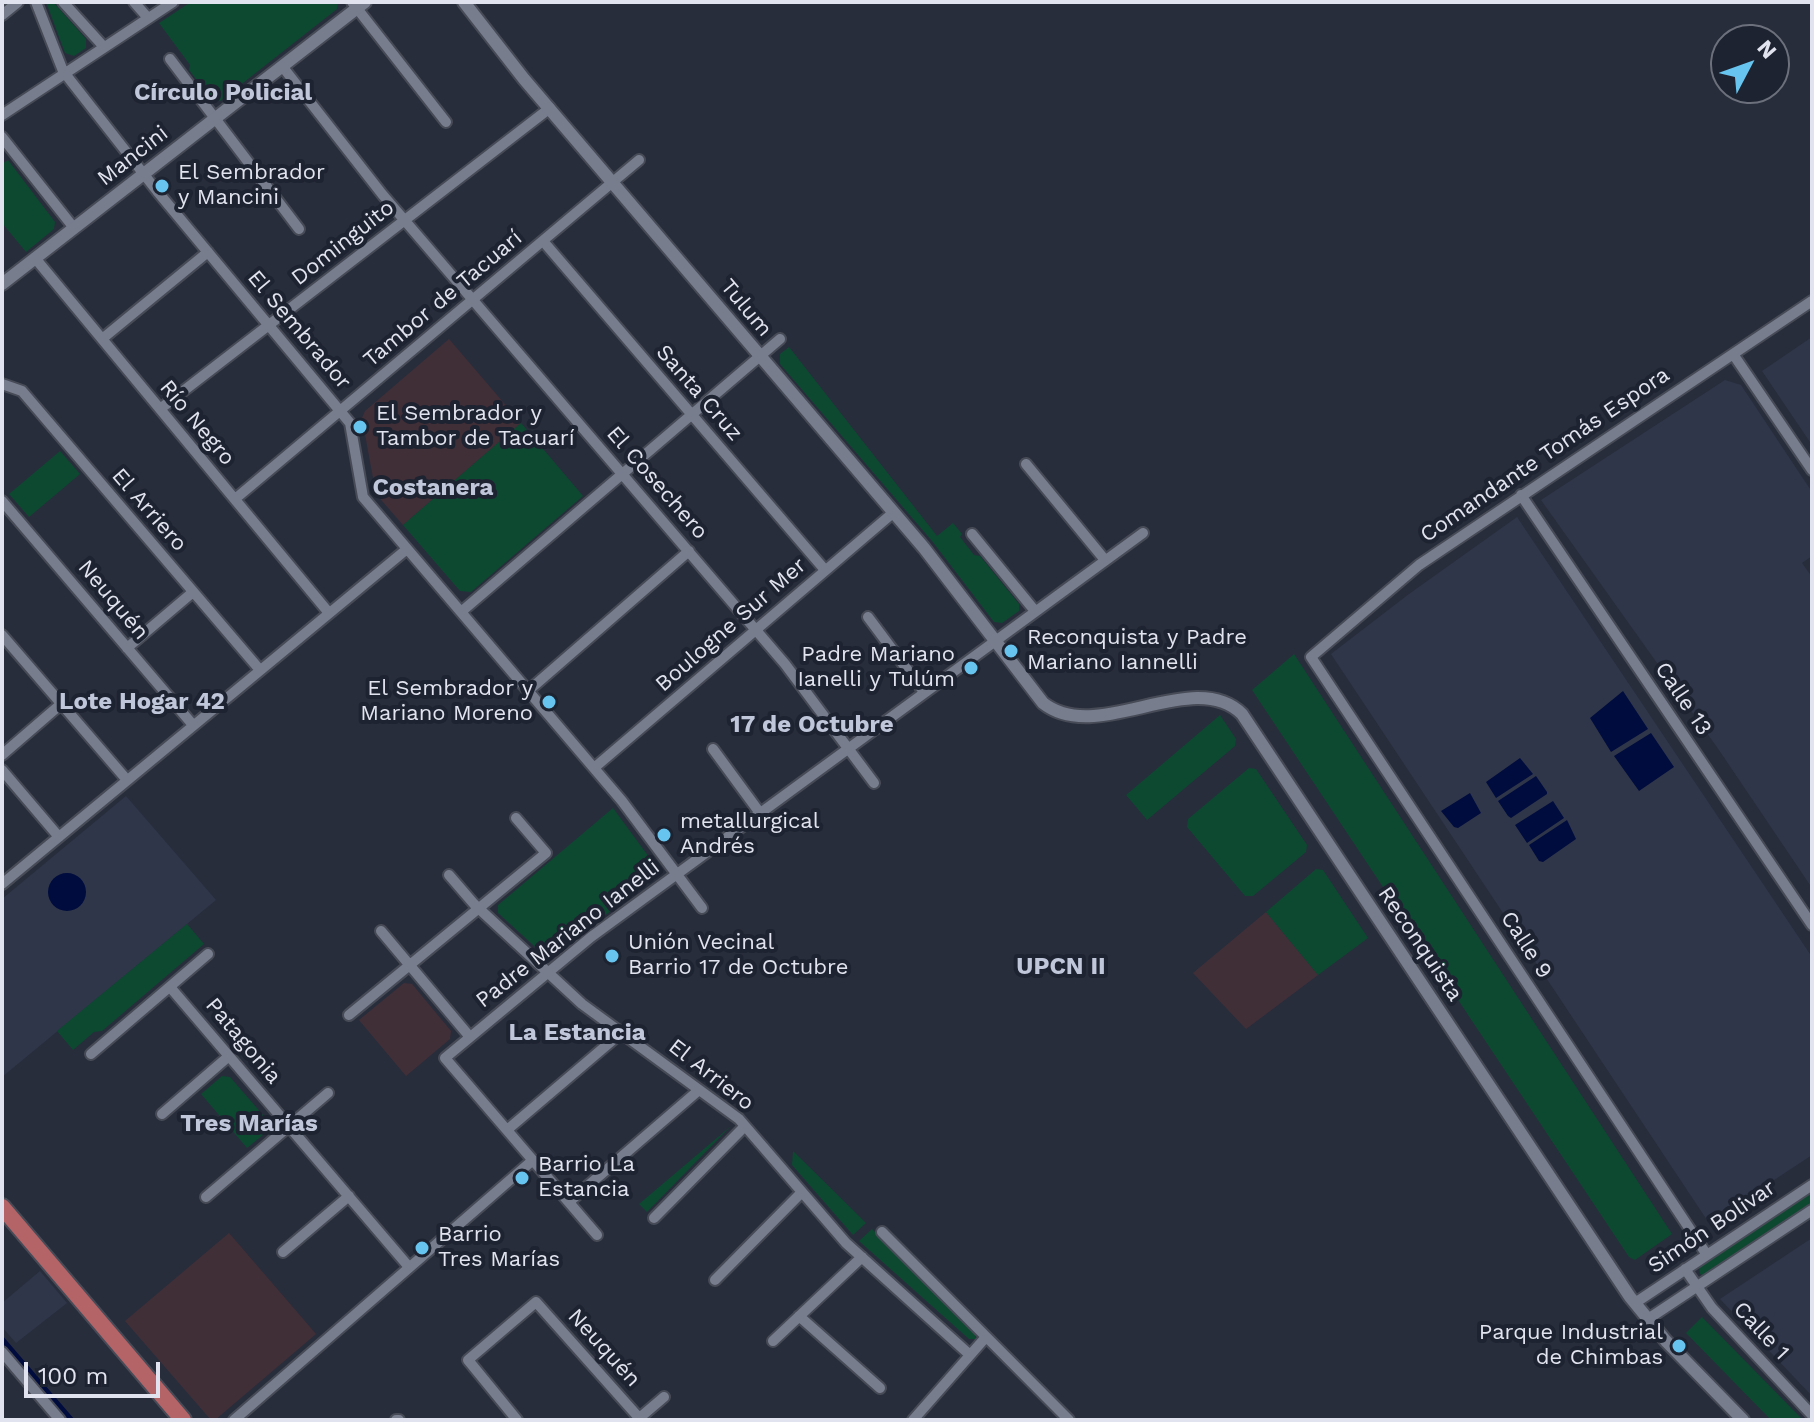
<!DOCTYPE html>
<meta charset="utf-8">
<style>
body{margin:0}
#map{position:relative;width:1814px;height:1422px;overflow:hidden;background:#282d3b;font-family:"Work Sans",sans-serif}
canvas{display:block}
.frame{position:absolute;inset:0;border:4px solid #e1e4ee;pointer-events:none}
.north{position:absolute;left:1710px;top:24px;width:80px;height:80px;box-sizing:border-box;background:#1e2331;border:2px solid #6c707d;border-radius:50%;rotate:49deg;font-size:22px;font-weight:700;line-height:32px;text-align:center;color:#e1e4ee}
.north::after{content:'';display:block;margin:auto;width:28px;height:36px;background:#66c4ef;clip-path:polygon(50% 0,100% 100%,50% 72%,0 100%)}
.scale{position:absolute;left:24px;top:1362px;width:136px;height:36px;box-sizing:border-box;border:4px solid #e1e4ee;border-top:0;padding-left:10px;font-size:24px;line-height:28px;white-space:nowrap;color:#e1e4ee;-webkit-text-stroke:6px #1e2331;paint-order:stroke}
</style>
<div id="map">
<canvas width="1814" height="1422"></canvas>
<div class="frame"></div>
<div class="north">N</div>
<div class="scale">100 m</div>
</div>
<script>
const context = document.querySelector('canvas').getContext('2d');
context.lineJoin = 'round';
function fillPath(path, color) { context.fillStyle = color; context.fill(path, 'evenodd'); }
function stroke(path, color, width, dash) { context.strokeStyle = color; context.lineWidth = width; context.lineCap = dash ? 'butt' : 'round'; context.setLineDash(dash || []); context.stroke(path); }
function drawText(font, color, halo, rows, align = 'center') {
  context.font = font + ' "Work Sans",sans-serif'; context.lineWidth = 8; context.setLineDash([]); context.textBaseline = 'middle'; context.strokeStyle = halo; context.fillStyle = color; for (const [text, x, y, turn = 0] of rows) {
    context.save(); context.translate(x, y); context.rotate((+turn || 0) * Math.PI / 180); context.textAlign = isNaN(turn) ? turn : align; if (halo) context.strokeText(text, 0, 0); context.fillText(text, 0, 0); context.restore();
  }
}
fillPath(new Path2D(`
 M1812,337V445L1762,371Z
 M1725,380L1741,385L1812,492V556L1802,563L1812,577V884L1810,885L1719,750L1541,500Z
 M1517,517L1812,957V1155L1709,1223L1331,654L1409,594Z
 M126,796L216,900L2,1077V899Z
 M1812,1238V1396L1720,1299Z
 M40,1271L67,1303L16,1343L2,1327V1303Z`), '#2f3649');
fillPath(new Path2D(`
 M449,339L521,423L403,525L376,494L362,418L365,411Z
 M1266,912L1318,975L1246,1029L1193,973Z
 M404,983L412,984L451,1031L450,1039L406,1076L359,1020Z
 M229,1233L316,1334L215,1420H211L125,1321Z`), '#412f38');
fillPath(new Path2D(`
 M46,2H53L86,39V48L74,56L65,53Z
 M191,2H338L337,9L220,101L212,100L189,70L190,65L159,23Z
 M8,160L55,222L54,229L26,252L2,223V164Z
 M789,347L937,536L953,523L962,534L960,537L974,555L980,556L1019,604V611L1002,623L994,622L932,541L780,364V354Z
 M521,423L583,496L471,592L460,591L403,525Z
 M60,451L80,474L29,517L9,494Z
 M1294,654L1672,1234L1635,1260L1629,1257L1252,690Z
 M1220,715L1236,739L1235,746L1147,820L1126,795Z
 M1249,768L1256,769L1307,845L1306,852L1253,896H1245L1187,827L1188,819Z
 M613,808L657,868L656,877L552,955H544L498,913V905Z
 M1316,869L1323,870L1368,938L1318,975L1266,912Z
 M187,924L204,944L102,1031L94,1032L73,1050L57,1031Z
 M222,1076L230,1077L269,1122V1130L247,1148L201,1094Z
 M731,1126L647,1212L639,1204Z
 M793,1151L866,1223L853,1235L792,1165Z
 M1812,1189V1205L1704,1276L1700,1274L1699,1266Z
 M872,1229L974,1331L976,1339H969L859,1241Z
 M1702,1317L1803,1420H1771L1686,1333Z`), '#0d4931');
fillPath(new Path2D(`
 M1623,691L1648,729L1611,752L1590,718Z
 M1651,733L1674,767L1639,791L1614,756Z
 M1520,758L1533,774L1496,798L1486,782Z
 M1536,776L1547,792V794L1511,818L1508,816L1498,801Z
 M1470,793L1481,813L1458,828L1454,827L1441,811Z
 M1553,801L1564,818L1527,843L1515,825Z
 M1567,820L1576,839L1543,862L1539,861L1529,845Z
 M48 892a19 19 0 1 1 38 0a19 19 0 1 1-38 0Z
 M2,1335L75,1420H65L2,1347Z`), '#000c3d');
const minor = new Path2D(`
 M36,2L63,71L157,191L350,423L363,497L622,801L702,908
 M63,2L104,47
 M134,2L148,18
 M352,2L446,122
 M2,15L18,2
 M170,59L299,229
 M282,66L382,194L785,664L874,783
 M2,115L173,2
 M2,137L74,228
 M543,241L825,570
 M35,258L329,613
 M102,339L208,252
 M1733,354L1812,470
 M2,384L22,391L260,670
 M160,409L550,108
 M1026,464L1105,560
 M1521,495L1812,925
 M235,499L639,160
 M2,501L193,725
 M972,534L1035,611
 M461,612L780,339
 M868,617L924,692
 M2,635L127,780
 M127,648L193,592
 M528,691L689,551
 M713,749L760,813
 M2,755L61,704
 M594,768L894,512
 M2,770L59,837
 M449,875L474,904L582,1004L739,1119L846,1243L970,1355
 M2,884L407,549
 M381,931L470,1037
 M170,987L409,1267
 M349,1015L546,853L516,818
 M91,1054L208,954
 M162,1114L229,1056
 M507,1130L621,1033
 M206,1197L328,1093
 M569,1202L699,1090
 M654,1218L745,1126
 M882,1232L1069,1420
 M597,1235L445,1058L591,937L1143,533
 M283,1252L349,1196
 M1707,1255L1311,657L1419,565L1812,301
 M1685,1269L1712,1308L1812,1415
 M715,1280L802,1192
 M1635,1303L1812,1185
 M799,1316L880,1388
 M1648,1319L1812,1210
 M773,1341L862,1257
 M2,1352L60,1420
 M234,1420L533,1160
 M396,1420H399
 M517,1420L468,1360L536,1302L641,1420
 M637,1420L664,1397
 M913,1420L986,1337`);
const tertiary = new Path2D(`
 M464,2L524,79L924,548L1043,703C1097,746 1193,666 1242,714L1630,1297L1666,1341L1743,1420
 M2,284L365,2`);
const primary = new Path2D(`
 M2,1207L183,1420`);
stroke(minor, '#474b57', 14);
stroke(tertiary, '#474b57', 16);
stroke(primary, '#474b57', 20);
stroke(minor, '#777d8d', 10);
stroke(tertiary, '#777d8d', 12);
stroke(primary, '#b46367', 16);
for (const [x, y, r, color] of [
 [162,186,8,"#66c4ef"],
 [360,427,8,"#66c4ef"],
 [1011,651,8,"#66c4ef"],
 [971,668,8,"#66c4ef"],
 [549,702,8,"#66c4ef"],
 [664,835,8,"#66c4ef"],
 [612,956,8,"#66c4ef"],
 [522,1178,8,"#66c4ef"],
 [422,1248,8,"#66c4ef"],
 [1679,1346,8,"#66c4ef"]
]) { const dot = new Path2D(); dot.arc(x, y, r, 0, 2 * Math.PI); context.fillStyle = color; context.fill(dot); stroke(dot, '#1e2331', 3); }
drawText('22px', '#e1e4ee', '#1e2331', [
 ["Mancini",133,156,-38],
 ["Dominguito",343,243,-38],
 ["Tambor de Tacuarí",443,299,-40],
 ["Tulum",746,308,50],
 ["El Sembrador",299,330,50],
 ["Santa Cruz",699,393,49],
 ["Río Negro",197,423,50],
 ["Comandante Tomás Espora",1545,455,-34],
 ["El Cosechero",657,483,49],
 ["El Arriero",149,510,49],
 ["Neuquén",113,600,50],
 ["Boulogne Sur Mer",731,625,-41],
 ["Calle 13",1683,699,56],
 ["Padre Mariano Ianelli",568,934,-38],
 ["Reconquista",1420,944,56],
 ["Calle 9",1526,945,57],
 ["Patagonia",243,1041,50],
 ["El Arriero",711,1075,38],
 ["Simón Bolivar",1712,1227,-34],
 ["Calle 1",1761,1331,47],
 ["Neuquén",604,1348,48]
]);
drawText('22px', '#e1e4ee', '#1e2331', [
 ["El Sembrador",178,173],
 ["y Mancini",178,198],
 ["El Sembrador y",376,414],
 ["Tambor de Tacuarí",376,439],
 ["Reconquista y Padre",1027,638],
 ["Mariano Iannelli",1027,663],
 ["Padre Mariano",955,655,"right"],
 ["Ianelli y Tulúm",955,680,"right"],
 ["El Sembrador y",533,689,"right"],
 ["Mariano Moreno",533,714,"right"],
 ["metallurgical",680,822],
 ["Andrés",680,847],
 ["Unión Vecinal",628,943],
 ["Barrio 17 de Octubre",628,968],
 ["Barrio La",538,1165],
 ["Estancia",538,1190],
 ["Barrio",438,1235],
 ["Tres Marías",438,1260],
 ["Parque Industrial",1663,1333,"right"],
 ["de Chimbas",1663,1358,"right"]
], 'left');
drawText('bold 24px', '#c1c7da', '#1e2331', [
 ["Círculo Policial",223,93],
 ["Costanera",433,488],
 ["Lote Hogar 42",142,702],
 ["17 de Octubre",812,725],
 ["UPCN II",1061,967],
 ["La Estancia",577,1033],
 ["Tres Marías",249,1124]
]);
</script>
